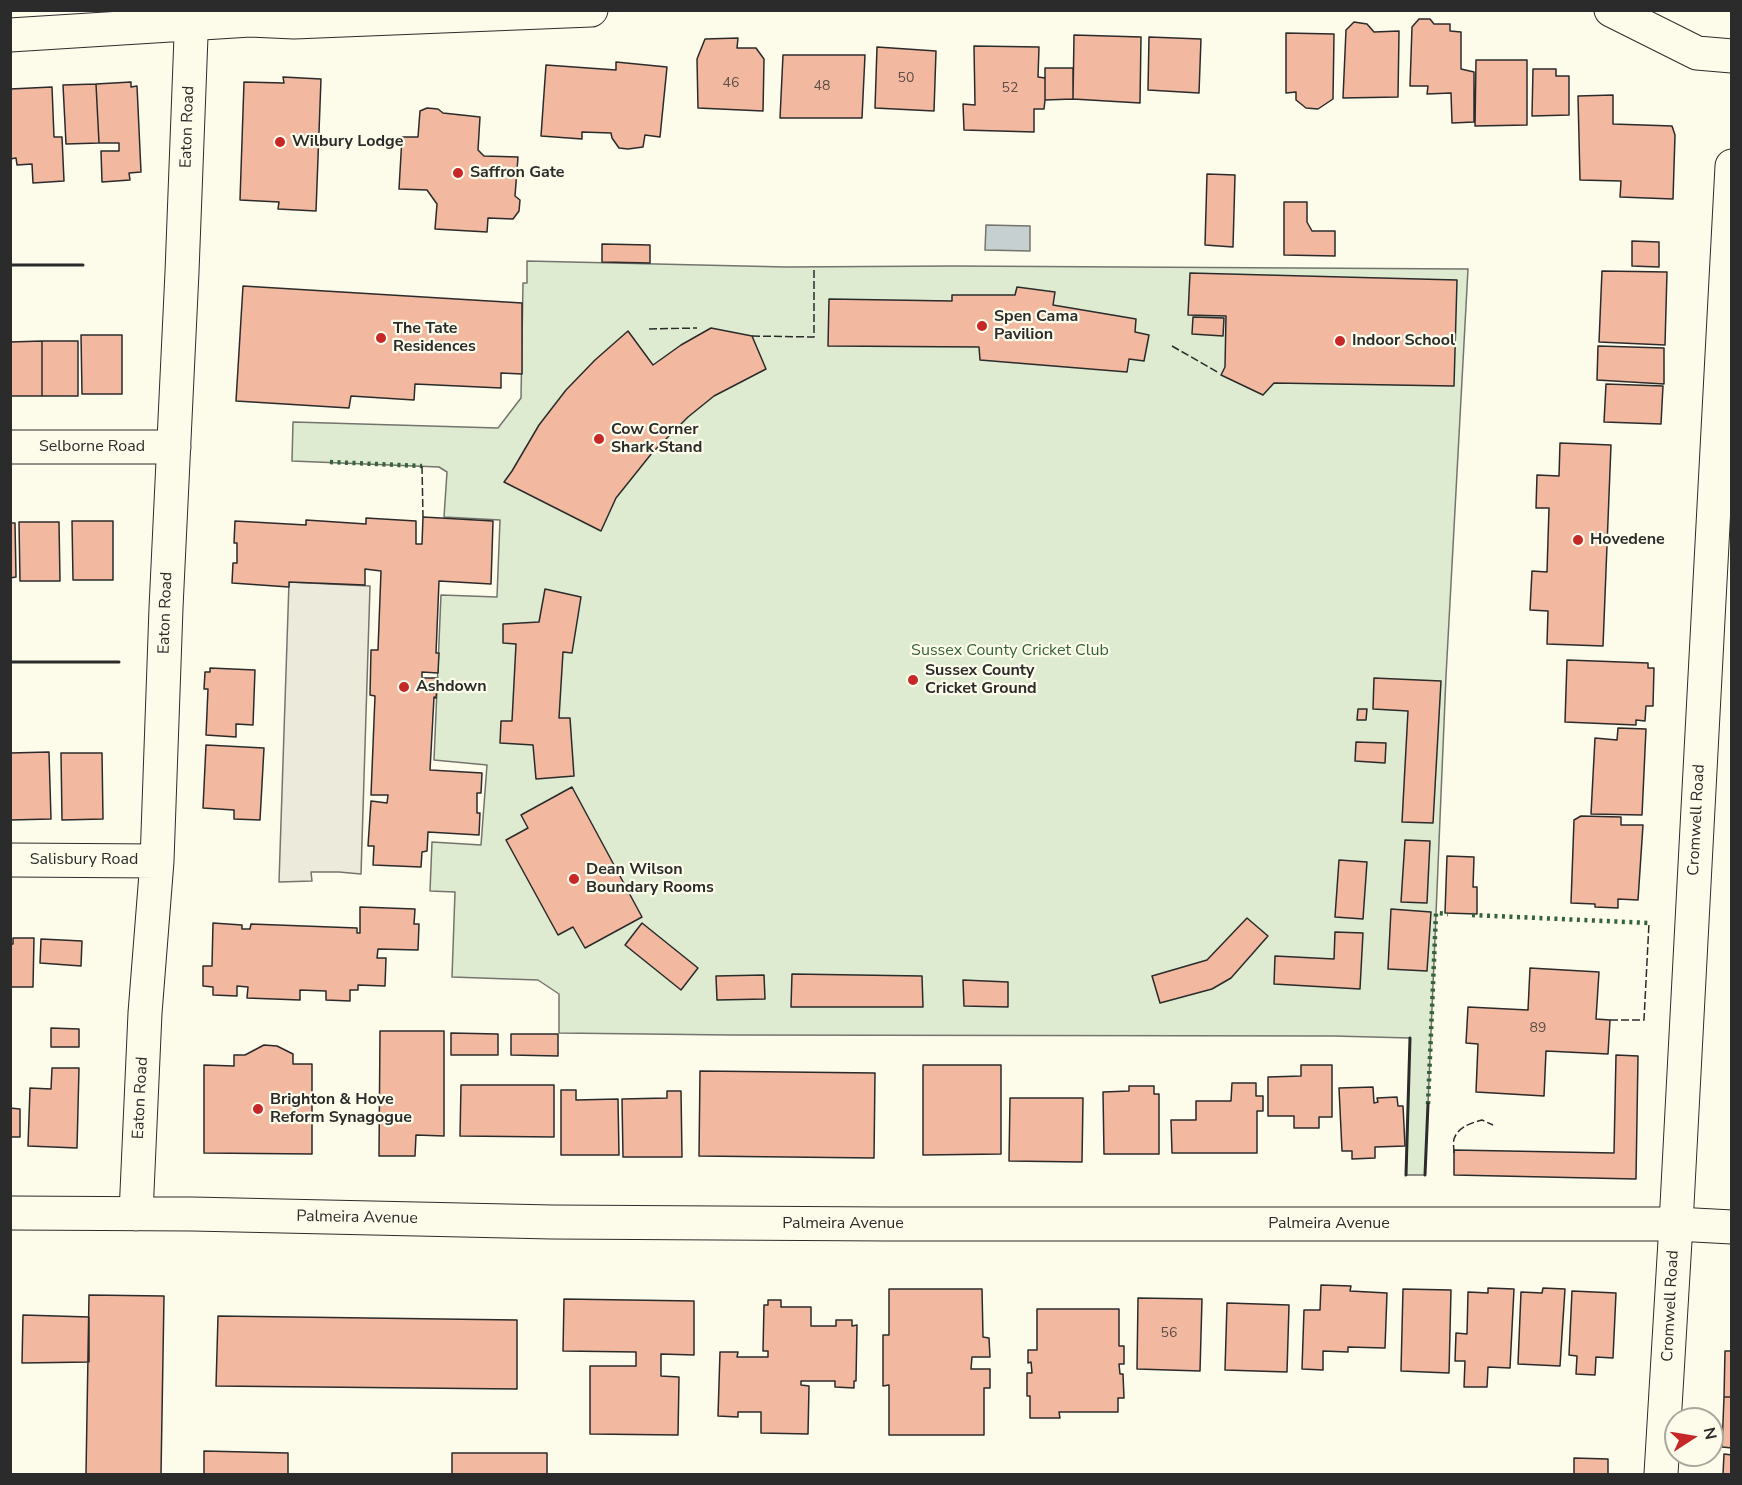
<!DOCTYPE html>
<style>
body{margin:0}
#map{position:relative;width:1742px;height:1485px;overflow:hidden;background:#fdfbea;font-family:"Nunito Sans",sans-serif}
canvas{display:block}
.frame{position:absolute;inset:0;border:12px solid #2b2b2b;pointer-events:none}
.north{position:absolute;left:1664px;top:1407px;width:60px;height:60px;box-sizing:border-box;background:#fdfbea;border:2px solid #a9a89e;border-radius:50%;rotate:78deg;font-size:16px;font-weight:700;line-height:24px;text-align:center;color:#2b2b2b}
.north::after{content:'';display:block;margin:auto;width:21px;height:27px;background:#c62828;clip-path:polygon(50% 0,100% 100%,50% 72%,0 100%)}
</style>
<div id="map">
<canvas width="1742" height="1485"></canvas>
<div class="frame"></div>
<div class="north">N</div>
</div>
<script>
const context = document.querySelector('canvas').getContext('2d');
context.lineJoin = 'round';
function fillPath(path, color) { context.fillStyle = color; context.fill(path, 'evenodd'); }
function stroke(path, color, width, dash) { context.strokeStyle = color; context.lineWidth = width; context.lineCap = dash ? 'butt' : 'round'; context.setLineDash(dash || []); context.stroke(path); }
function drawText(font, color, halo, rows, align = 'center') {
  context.font = font + ' "Nunito Sans",sans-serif'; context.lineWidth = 4.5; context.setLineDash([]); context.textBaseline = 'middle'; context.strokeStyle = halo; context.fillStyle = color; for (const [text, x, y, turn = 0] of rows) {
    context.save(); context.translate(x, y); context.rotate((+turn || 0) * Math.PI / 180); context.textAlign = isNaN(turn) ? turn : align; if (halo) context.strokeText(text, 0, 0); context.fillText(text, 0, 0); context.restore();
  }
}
const green = new Path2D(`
 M527,261L786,267L953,266L1468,269L1446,676L1425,1175H1406L1410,1038L1334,1036L731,1035L559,1033V994L538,980L452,977L455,892L430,891L432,842L481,845L487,765L434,760L441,595L497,597L500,520L444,517L447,472L439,467L292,461L293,422L498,428L521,398L523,283H527Z`);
fillPath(green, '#deebd1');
stroke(green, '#74746e', 1.5);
const parking = new Path2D(`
 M289,582L370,586L361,874L339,872H311L312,881L279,882Z`);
fillPath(parking, '#eceadb');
stroke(parking, '#74746e', 1.5);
const water = new Path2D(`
 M986,225L1030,226V251L985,250Z`);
fillPath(water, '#c7d0d0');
stroke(water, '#74746e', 1.5);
const building = new Path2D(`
 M1419,19H1430L1434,24H1450V31L1461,32V69L1474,72V122L1452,123L1451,93L1427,94L1428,86H1410L1412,27Z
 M1354,22L1367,24L1374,32L1399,31L1398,97L1343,98L1346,30Z
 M1286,33L1334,34L1333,99L1318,109L1306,108L1296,100V92L1286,93Z
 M1074,35L1141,37L1140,103L1073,99Z
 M1149,37L1201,39L1199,93L1148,90Z
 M738,38L737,48H756L764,59L763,111L698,108L697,59L705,39Z
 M974,46L1039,47L1038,77L1045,78V100L1044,109H1034V132L964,130L963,104L975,105Z
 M877,47L936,51L934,111L875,108Z
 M783,55H865L862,118H780Z
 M1476,60H1527V125L1475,126Z
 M616,62L667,67L660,137L645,135L643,147L628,149L619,148L612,138L611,133L582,132V139L541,136L546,65L616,70Z
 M1045,68H1073V99L1045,100Z
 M1533,69H1556V76H1569V115L1532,116Z
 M283,77L321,79L316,211L278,209L279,202L240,200L244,82L284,83Z
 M131,82V87L137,86L141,172L129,173L130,180L102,182L101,151H119V143H99L96,84Z
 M96,84L99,143L66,144L63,85Z
 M52,87L54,137H62L64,181L33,183L32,164L17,165L16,158L10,159V89Z
 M1613,95V124L1672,126L1675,135L1673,199L1620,197L1621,181L1580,180L1578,96Z
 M427,108L438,109L443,113L480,117L478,150L484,156L518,157L515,196L520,200L519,211L513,219L488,218L487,232L435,229L437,204L427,190L399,189L402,137H418L420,111Z
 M1207,174L1235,175L1233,247L1205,245Z
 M1284,202H1307V222L1312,231H1335V256L1284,255Z
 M1632,241L1659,242V267L1632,266Z
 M602,244L650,245V263L602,262Z
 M1602,271L1667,272L1665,345L1599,342Z
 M1190,273L1457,280L1454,386L1274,383L1263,395L1221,375L1225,367L1226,316L1188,315Z
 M243,286L522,303V374L501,373V388L415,384L414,400L351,396L349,408L236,401Z
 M1017,287L1055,292L1053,305L1136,319L1135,332L1149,335L1144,361L1129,359L1127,372L980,360L979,347L828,346L829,299L952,301V295H1015Z
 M1193,317L1224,318L1223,336L1192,334Z
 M711,328L752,336L766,369L714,396L688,417L652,453L616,498L601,531L504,482L512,471L539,425L566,390L595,360L628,331L653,365L681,345Z
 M81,335H122V394H82Z
 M42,341H78V396H42Z
 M42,341V396H10V342Z
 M1598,346L1664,348V384L1597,380Z
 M1606,384L1663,386L1661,424L1604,422Z
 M1560,443L1611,445L1603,646L1547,644L1548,611L1530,610L1532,571L1547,572L1549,508H1536L1537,475L1559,476Z
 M423,517L493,521L491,584L439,581L436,653H439L438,673L422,672V678H438L436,698L434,697L430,770L482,773L481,793H477V813H480L479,835L428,832L427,851L422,852L421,867L373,865L374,846H368L371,801L387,803L388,795H371L375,696L370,695L371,650H378L381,571L365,569V585L289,582V587L232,583L233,563H237V543H234L235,521L306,525V520L366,524V518L416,521V544H422Z
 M72,521H113V580H73Z
 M19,522H59L60,581H20Z
 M10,523H15L16,577L10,578Z
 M545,589L581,597L572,653L563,652L559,718H570L574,776L536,779L533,745L500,743L501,721H512L516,644L503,643V624L539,622Z
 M1567,660L1648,663V668H1654L1653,706H1646L1645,721L1636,720V725L1565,722Z
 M210,668L255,670L253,725L236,724V737L206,735L208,689H204L205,672H210Z
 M1374,678L1441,681L1433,823L1402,822L1408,711L1373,709Z
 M1358,709H1367L1366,720H1357Z
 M1618,728L1646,729L1642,815L1591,814L1595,738L1617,740Z
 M1356,742L1386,743L1385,763L1355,761Z
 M206,745L264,748L260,820L234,819V810L203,808Z
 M49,752L51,819L10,820V753Z
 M61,753H102L103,819L62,820Z
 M572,787L642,917L585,948L573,927L558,935L506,840L528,828L521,815Z
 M1581,816L1621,817V825H1643L1638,900L1618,899V908L1595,907V904L1571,903L1574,820Z
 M1405,840L1430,841L1427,903L1401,902Z
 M1447,856L1474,857L1473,887H1477V914L1445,913Z
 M1339,860L1367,862L1363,919L1335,917Z
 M360,907L415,909L414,924H419L418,950L378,949L377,958H386L385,986L358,985V990H350V1001L326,1000V991L300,990V1000L247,998L248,987L237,986V996L213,995V987L203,986V966H212L213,923L242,925V929H250L251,924L357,928V933H360Z
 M1391,909L1431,912L1427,971L1388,969Z
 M1247,918L1268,936L1231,978L1212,989L1160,1003L1152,976L1207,960Z
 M642,923L698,968L681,990L625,945Z
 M1335,932L1363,933L1360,989L1274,984L1275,956L1334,959Z
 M13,938H34L33,987H10V944H13Z
 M41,939L82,941L81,966L40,963Z
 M1530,968L1599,972L1596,1019L1610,1020L1608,1054L1546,1051L1544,1096L1476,1092L1478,1044L1466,1043L1468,1007L1528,1010Z
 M792,974L922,976L923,1007H791Z
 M764,975L765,999L717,1000L716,976Z
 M963,980L1008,982V1007L964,1006Z
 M51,1028L79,1029V1047H51Z
 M380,1031H444V1136L416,1135L415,1156H379Z
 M451,1033L498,1034V1055H451Z
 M511,1034H558V1056L511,1055Z
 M264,1045L277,1046L293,1054V1064H312V1154L204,1153V1065L234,1066V1055H245Z
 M1616,1055L1638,1056L1636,1179L1454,1175V1150L1614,1153Z
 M923,1065H1001V1154L923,1155Z
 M1301,1065H1332V1117H1319V1128H1294V1116H1268V1077L1301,1076Z
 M52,1068H79L77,1148L28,1146L30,1088L51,1089Z
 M700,1071L875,1073L874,1158L699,1156Z
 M1232,1083H1256V1096H1263V1111H1257V1153H1172L1171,1120H1196V1101H1231Z
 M461,1085H554V1137L460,1136Z
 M1129,1086H1154V1094H1159V1154H1104L1103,1092L1129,1091Z
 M1373,1087L1374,1103L1378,1102L1377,1098L1397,1097L1398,1106H1403L1405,1146L1375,1147V1158L1352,1159V1151H1342L1339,1088Z
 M561,1090H576V1100L618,1099L619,1155H561Z
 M667,1091H681L682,1157H623L622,1099L667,1098Z
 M1010,1098H1083L1082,1162L1009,1161Z
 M10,1108L20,1109V1137H10Z
 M1321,1285L1351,1286L1350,1291L1387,1293L1385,1348L1348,1347V1352L1323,1351V1370L1302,1369L1304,1310H1320Z
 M1488,1288L1514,1289L1510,1368L1488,1367L1487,1387H1464L1465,1361H1455L1456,1333L1467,1334L1468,1292L1488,1293Z
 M1543,1288L1565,1289L1560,1366L1518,1364L1521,1292L1542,1293Z
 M889,1289H982L983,1337L989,1338L990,1357H972L971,1369H990V1388H984V1435H889V1385L883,1386V1335H889Z
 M1403,1289L1451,1290L1449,1373L1401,1371Z
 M1572,1291L1616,1293L1613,1358L1596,1357L1595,1375L1576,1374L1577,1356L1569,1355Z
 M89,1295L164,1296L161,1474H86Z
 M1138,1298L1202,1299L1200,1371L1137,1369Z
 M564,1299L694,1301V1355L661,1354V1376L679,1377L678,1435L590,1434V1366H636V1352L563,1351Z
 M768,1300H781V1307H811V1326H836V1320H852V1326L857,1325L856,1381H854V1388L835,1387V1381H801V1385L809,1386L808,1434L761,1433V1412H738V1417L718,1416L720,1352H738L737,1357H768V1351H763L764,1305H768Z
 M1227,1303L1289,1305L1287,1372L1225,1370Z
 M1037,1309H1119V1346H1124V1364H1119L1120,1374H1123L1124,1398H1118V1412H1059L1060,1418H1030V1396H1027V1373H1032L1031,1362L1028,1363V1350H1037Z
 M23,1315L89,1317V1362L22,1363Z
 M218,1316L517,1320V1389L216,1386Z
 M1725,1351H1732V1397H1724Z
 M1724,1397H1732V1448L1722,1447Z
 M204,1451L288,1453V1474H204Z
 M452,1453H547V1474H452Z
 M1724,1454L1732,1455V1474H1723Z
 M1574,1458L1608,1459V1474H1574Z`);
fillPath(building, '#f2b8a0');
stroke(building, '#2b2b2b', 1.5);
const minor = new Path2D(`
 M1611,10L1697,53L1732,56
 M10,35L250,20L294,22L591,10
 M10,447H174
 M10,860L157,861
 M10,1213L192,1214L552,1222L886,1224H1676L1732,1227
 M136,1214L145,1013L157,861L166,608L182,272L192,10`);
const major = new Path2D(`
 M1661,1474L1676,1224L1732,166`);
stroke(minor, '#2b2b2b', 35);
stroke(major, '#2b2b2b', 35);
stroke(minor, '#fdfbea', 33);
stroke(major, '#fdfbea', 33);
stroke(new Path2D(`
 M330,462L422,466
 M1472,915L1649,923
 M1428,1104L1436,913L1448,914`), '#34623c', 4.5, [3, 4.5]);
stroke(new Path2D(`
 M649,329L697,328
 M752,336L814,337V267
 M1172,346L1219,373
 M422,466L423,517
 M1610,1020H1644L1649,923
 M1454,1153C1454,1149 1453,1143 1454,1139C1458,1127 1471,1123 1482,1120L1493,1125`), '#2b2b2b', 1.5, [8, 3]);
stroke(new Path2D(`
 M10,265H83
 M10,662H119
 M1406,1175L1410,1038
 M1425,1175L1428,1104`), '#2b2b2b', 3);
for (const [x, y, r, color] of [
 [280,142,6,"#c62828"],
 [458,173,6,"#c62828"],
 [982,326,6,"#c62828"],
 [381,338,6,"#c62828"],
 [1340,341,6,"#c62828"],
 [599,439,6,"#c62828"],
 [1578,540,6,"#c62828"],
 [913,680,6,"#c62828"],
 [404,687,6,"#c62828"],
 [574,879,6,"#c62828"],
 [258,1109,6,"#c62828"]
]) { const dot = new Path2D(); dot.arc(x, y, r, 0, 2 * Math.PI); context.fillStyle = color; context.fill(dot); stroke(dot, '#fdfbea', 2); }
drawText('14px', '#5d4e48', null, [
 ["50",906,79],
 ["46",731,84],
 ["48",822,87],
 ["52",1010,89],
 ["89",1538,1029],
 ["56",1169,1334]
]);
drawText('16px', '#2b2b2b', '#fdfbea', [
 ["Eaton Road",188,127,-88],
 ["Selborne Road",92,447],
 ["Eaton Road",166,613,-88],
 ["Cromwell Road",1697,820,-87],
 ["Salisbury Road",84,860],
 ["Eaton Road",141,1098,-87],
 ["Palmeira Avenue",357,1218,1],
 ["Palmeira Avenue",843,1224],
 ["Palmeira Avenue",1329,1224],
 ["Cromwell Road",1671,1306,-87]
]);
drawText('bold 16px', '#2b2b2b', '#fdfbea', [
 ["Wilbury Lodge",292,142],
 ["Saffron Gate",470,173],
 ["Spen Cama",994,317],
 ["Pavilion",994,335],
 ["The Tate",393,329],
 ["Residences",393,347],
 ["Indoor School",1352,341],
 ["Cow Corner",611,430],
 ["Shark Stand",611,448],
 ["Hovedene",1590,540],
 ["Sussex County",925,671],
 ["Cricket Ground",925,689],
 ["Ashdown",416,687],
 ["Dean Wilson",586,870],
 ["Boundary Rooms",586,888],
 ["Brighton & Hove",270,1100],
 ["Reform Synagogue",270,1118]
], 'left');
drawText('16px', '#34623c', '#fdfbea', [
 ["Sussex County Cricket Club",1010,651]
]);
</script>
